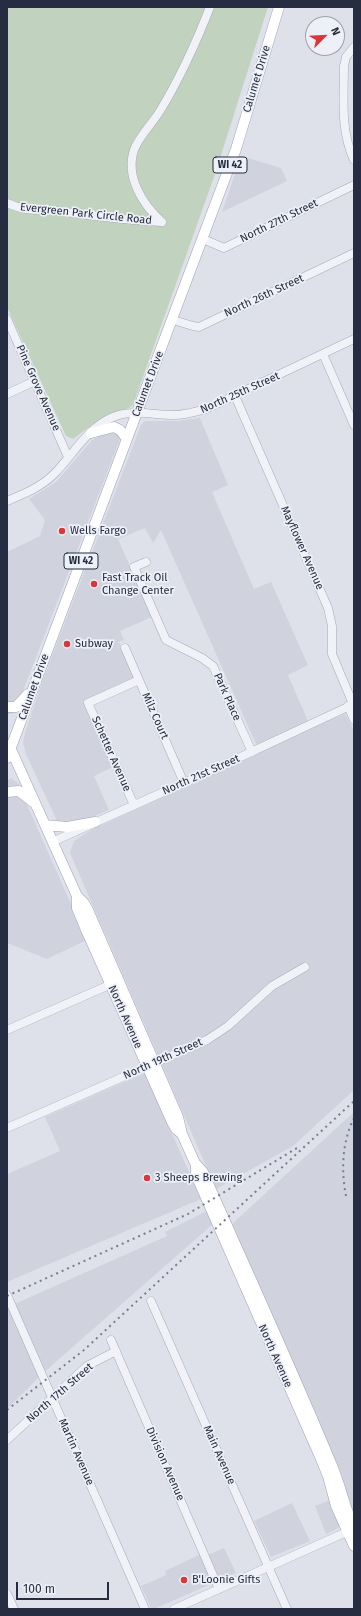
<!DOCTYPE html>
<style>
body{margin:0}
#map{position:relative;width:361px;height:1616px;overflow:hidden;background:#dee1e9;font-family:"Fira Sans",sans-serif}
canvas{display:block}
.frame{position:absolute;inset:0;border:8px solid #262c41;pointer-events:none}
.north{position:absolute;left:305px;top:16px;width:40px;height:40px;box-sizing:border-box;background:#edf0f6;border:1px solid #9da2ae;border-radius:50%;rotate:66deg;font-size:11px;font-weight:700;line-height:16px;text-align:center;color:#262c41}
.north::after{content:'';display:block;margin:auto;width:14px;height:18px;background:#d9373a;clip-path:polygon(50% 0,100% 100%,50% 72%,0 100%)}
.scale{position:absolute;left:16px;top:1582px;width:93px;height:18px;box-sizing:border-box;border:2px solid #262c41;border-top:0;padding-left:5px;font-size:12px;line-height:14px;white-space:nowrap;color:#262c41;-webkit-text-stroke:3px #edf0f6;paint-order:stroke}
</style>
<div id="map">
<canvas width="361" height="1616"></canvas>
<div class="frame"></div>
<div class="north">N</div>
<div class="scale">100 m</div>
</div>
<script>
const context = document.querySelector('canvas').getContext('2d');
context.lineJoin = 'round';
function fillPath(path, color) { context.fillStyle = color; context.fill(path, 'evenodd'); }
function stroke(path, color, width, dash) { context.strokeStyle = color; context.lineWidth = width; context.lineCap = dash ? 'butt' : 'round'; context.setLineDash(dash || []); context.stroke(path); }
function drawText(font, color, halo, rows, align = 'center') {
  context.font = font + ' "Fira Sans",sans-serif'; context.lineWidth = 3.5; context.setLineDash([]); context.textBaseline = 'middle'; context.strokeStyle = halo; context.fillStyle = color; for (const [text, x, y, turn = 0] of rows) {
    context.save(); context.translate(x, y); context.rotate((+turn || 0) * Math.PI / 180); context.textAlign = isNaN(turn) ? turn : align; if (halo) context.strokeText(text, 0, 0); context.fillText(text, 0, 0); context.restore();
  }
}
fillPath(new Path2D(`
 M241,156L281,168L287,181L222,212Z
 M200,418L228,485L212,492L254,589L271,582L308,665L288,675L311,728L345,714L354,731V1090L293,1146L216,1189L70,853L74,841L91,830L260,753L161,530L153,543L145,528L118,539L152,617L120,631L124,640L119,642L134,679L88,701L113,767L94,776L109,810L73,825L57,821L26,754L23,743L25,733L42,682L141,425L145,421H177Z
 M112,429L121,437L120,439L15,712L12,714H8L7,552L40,536L45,520L29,499L56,482L92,440Z
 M11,778L17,782L87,940L47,959L7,943V781Z
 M145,1073L201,1199L7,1282V1174L60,1151L45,1117Z
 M354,1112V1514L232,1224Z
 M207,1211L213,1224L42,1374L7,1409V1305L8,1307L167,1236L165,1232Z
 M330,1500L340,1525L337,1529L326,1534L315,1506Z
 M292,1503L310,1541L271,1557L254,1521Z
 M224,1548L236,1573L154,1609L151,1608L141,1586L166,1575L165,1571L201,1554L203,1557Z`), '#d0d3de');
fillPath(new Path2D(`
 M7,7H268L215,174L133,405C128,410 119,411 113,413C97,419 86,430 73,439L66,436L7,307Z`), '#c1d3be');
const minor = new Path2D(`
 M354,47L346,57L344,66C344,98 340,130 354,160
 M7,203C29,213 36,208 58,211C93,216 127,220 162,222
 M162,222C143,205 125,177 134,150C139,136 152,124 160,111C180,78 196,43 210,7
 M203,239L224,248L354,185
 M7,319L68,457
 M173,320L193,326L199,327L354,253
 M323,354L354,425
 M7,394L35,381
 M235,396L328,608L332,626V654L353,704
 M7,501C24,494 41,487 54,474C73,455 87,428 113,417C131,409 154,415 173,415C185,415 195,412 206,409L354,339
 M146,562L134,567L166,640L202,658L213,666L252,752
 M125,648L184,783
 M348,706L354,720
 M134,805L88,703L139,680
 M52,842L217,768L354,704
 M7,1030L116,982
 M7,1128L207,1040L228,1026L272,986L305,967
 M7,1295L145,1609
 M151,1301L287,1609
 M111,1340L219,1589
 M7,1440L87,1366L116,1351
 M7,1594L14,1609
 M174,1609L351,1530`);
const major = new Path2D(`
 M91,433L114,427L120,430L127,439
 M7,707H16L28,694
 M9,745L77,896V908L87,932L172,1122L176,1129L182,1134
 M7,758L236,149L279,7
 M7,792L19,791L33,802
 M45,825L67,827L95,822
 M77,896L84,903L88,910L178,1117L182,1134L195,1163L203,1172C247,1271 292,1369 333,1468C341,1488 345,1508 354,1528
 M196,1166V1175L321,1459L328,1476L336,1506L354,1546`);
stroke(minor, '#a7abb7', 9);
stroke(major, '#9ca3b6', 11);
stroke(minor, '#f1f2f7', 8);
stroke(major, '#fff', 10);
stroke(new Path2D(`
 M346,1196C341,1170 342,1142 354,1118
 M7,1296L188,1214L297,1148
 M7,1410L84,1350L354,1101`), '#767d94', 2, [2, 4]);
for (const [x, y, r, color] of [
 [62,531,4,"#d9373a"],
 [94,584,4,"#d9373a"],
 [67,644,4,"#d9373a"],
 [147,1178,4,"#d9373a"],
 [184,1580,4,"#d9373a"]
]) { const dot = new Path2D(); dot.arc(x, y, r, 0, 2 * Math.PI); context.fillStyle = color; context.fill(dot); stroke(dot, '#edf0f6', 1.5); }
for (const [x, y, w] of [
 [230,165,34],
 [81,561,34]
]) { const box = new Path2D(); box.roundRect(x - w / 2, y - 8, w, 16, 3); context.fillStyle = '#edf0f6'; context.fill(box); stroke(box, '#262c41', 1); }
drawText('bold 10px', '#262c41', null, [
 ["WI 42",230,165],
 ["WI 42",81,561]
]);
drawText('11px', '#262c41', '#edf0f6', [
 ["Calumet Drive",257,79,-73],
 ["Evergreen Park Circle Road",86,214,6],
 ["North 27th Street",279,221,-26],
 ["North 26th Street",264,296,-25],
 ["Calumet Drive",148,384,-69],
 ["Pine Grove Avenue",38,388,66],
 ["North 25th Street",240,393,-24],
 ["Mayflower Avenue",302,548,66],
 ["Calumet Drive",34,687,-70],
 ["Park Place",227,697,66],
 ["Milz Court",155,716,66],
 ["Schetter Avenue",111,754,66],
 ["North 21st Street",201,775,-24],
 ["North Avenue",125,1017,66],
 ["North 19th Street",163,1059,-24],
 ["North Avenue",275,1356,66],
 ["North 17th Street",60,1393,-41],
 ["Martin Avenue",76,1452,66],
 ["Main Avenue",219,1455,66],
 ["Division Avenue",165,1464,66]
]);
drawText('11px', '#262c41', '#edf0f6', [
 ["Wells Fargo",70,531],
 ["Fast Track Oil",102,578],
 ["Change Center",102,591],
 ["Subway",75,644],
 ["3 Sheeps Brewing",155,1178],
 ["B'Loonie Gifts",192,1580]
], 'left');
</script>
